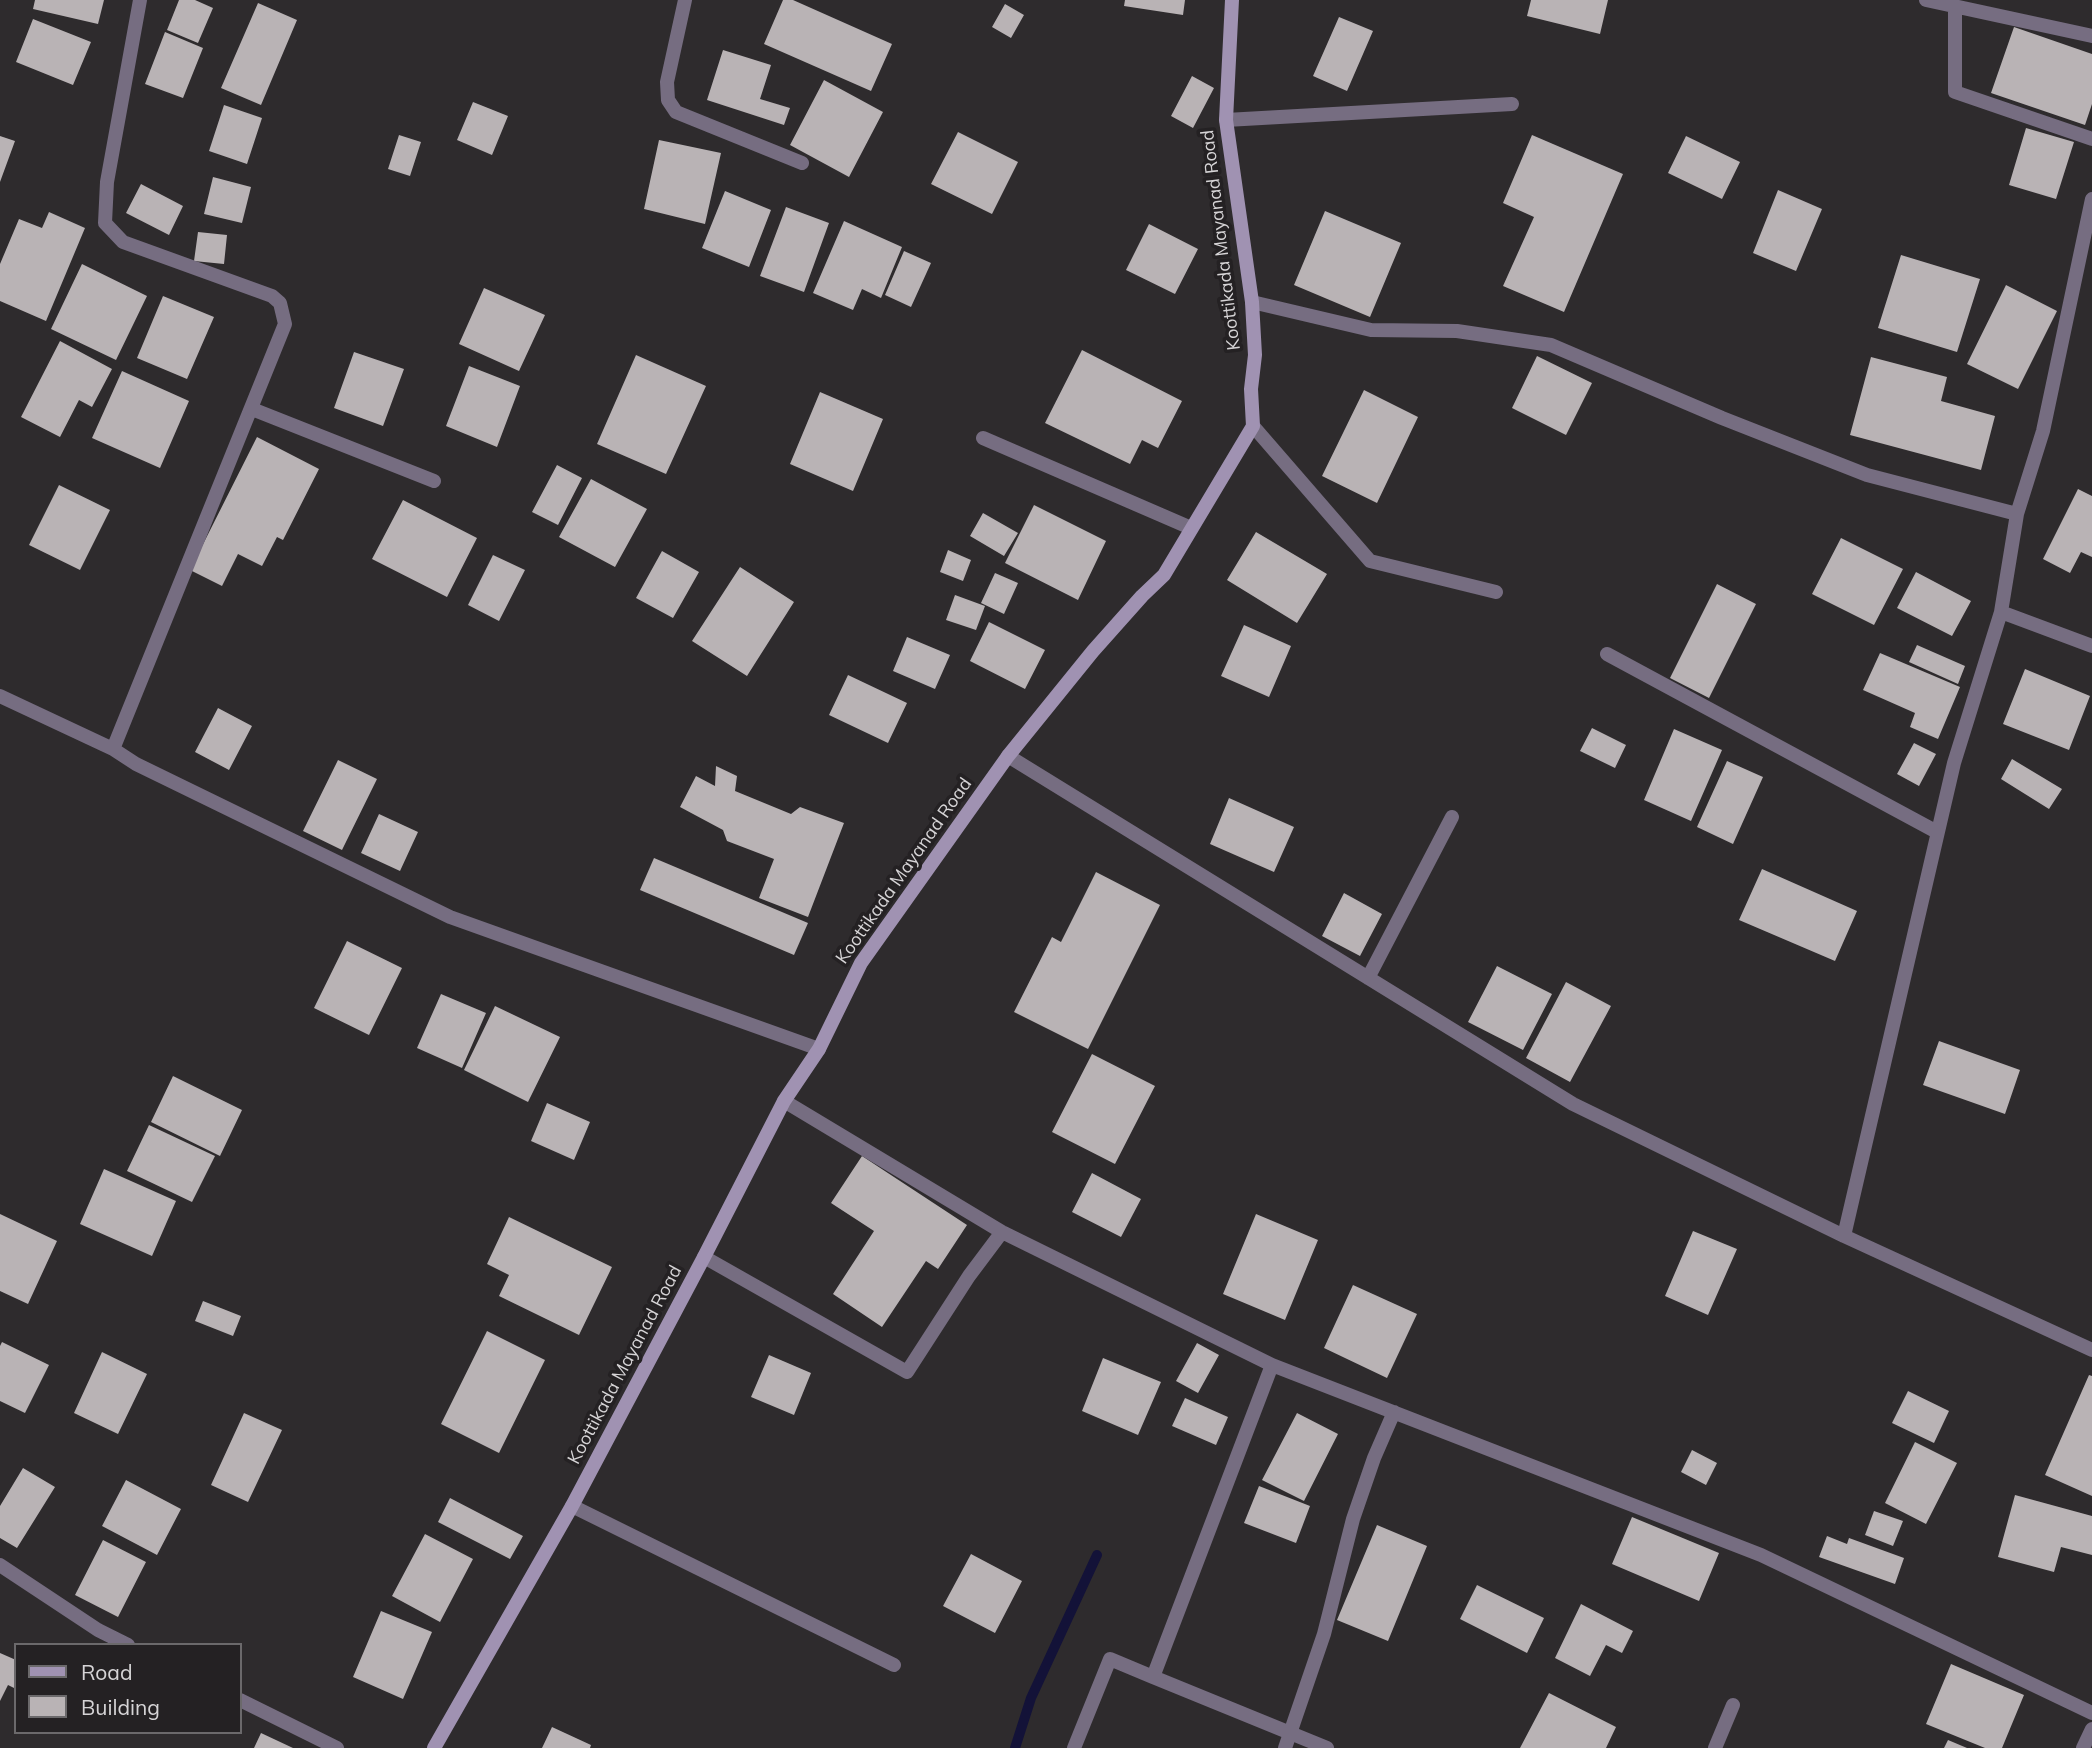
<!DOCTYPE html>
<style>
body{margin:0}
#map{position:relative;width:2092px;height:1748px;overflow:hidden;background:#2e2b2d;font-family:Mulish,sans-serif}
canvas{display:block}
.legend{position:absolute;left:14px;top:1643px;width:228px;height:91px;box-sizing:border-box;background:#242123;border:2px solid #6b696b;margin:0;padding:9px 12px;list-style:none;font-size:21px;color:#d6d4d6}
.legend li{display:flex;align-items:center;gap:14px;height:35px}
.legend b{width:35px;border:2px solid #6b696b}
</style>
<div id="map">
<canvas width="2092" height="1748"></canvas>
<ul class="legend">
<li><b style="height:9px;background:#a092b2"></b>Road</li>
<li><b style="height:19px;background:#b9b3b5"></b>Building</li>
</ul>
</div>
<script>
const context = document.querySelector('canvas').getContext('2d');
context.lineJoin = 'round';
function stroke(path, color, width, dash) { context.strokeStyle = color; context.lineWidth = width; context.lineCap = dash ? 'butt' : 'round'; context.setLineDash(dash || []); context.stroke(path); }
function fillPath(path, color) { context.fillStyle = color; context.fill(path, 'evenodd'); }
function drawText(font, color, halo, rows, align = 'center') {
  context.font = font + ' Mulish,sans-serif'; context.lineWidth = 7; context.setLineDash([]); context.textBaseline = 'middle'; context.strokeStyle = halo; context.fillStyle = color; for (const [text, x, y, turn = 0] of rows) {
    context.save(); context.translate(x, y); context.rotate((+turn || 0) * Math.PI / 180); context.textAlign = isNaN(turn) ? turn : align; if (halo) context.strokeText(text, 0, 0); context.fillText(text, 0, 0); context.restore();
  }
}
stroke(new Path2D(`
 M1015,1748L1031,1698L1097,1555`), '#131238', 10);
fillPath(new Path2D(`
 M35,0H104L98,24L33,9Z
 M179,0H195L213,8L198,43L167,30Z
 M783,0H793L892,44L871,91L764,44Z
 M1125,0H1185L1183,15L1124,6Z
 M1531,0H1608L1600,34L1527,16Z
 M258,3L297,20L261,105L221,88Z
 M1005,4L1024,15L1011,38L992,27Z
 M1339,17L1373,31L1347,91L1313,76Z
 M33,19L91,42L73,85L16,62Z
 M2014,27L2092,54V104L2085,125L1991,93Z
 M165,32L203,48L183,98L145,84Z
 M723,50L771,65L760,99L790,108L784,125L707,100Z
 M1192,76L1214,88L1193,128L1171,116Z
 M824,80L883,112L849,177L790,145Z
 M473,102L508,116L492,155L457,140Z
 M224,105L262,118L247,164L209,151Z
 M2026,128L2074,142L2056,199L2009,185Z
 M958,132L1018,162L992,214L931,184Z
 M399,135L421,142L410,176L388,169Z
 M1532,135L1623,174L1564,312L1503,286L1534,217L1503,203Z
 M0,136L15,141L0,182Z
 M1686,136L1740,162L1722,199L1668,173Z
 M659,140L721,153L705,224L644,209Z
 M213,177L251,187L242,223L204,214Z
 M141,184L183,206L169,235L126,213Z
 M1778,190L1822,209L1796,271L1753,253Z
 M725,191L771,210L749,267L702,248Z
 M786,207L829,223L804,292L760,276Z
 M1325,211L1401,243L1370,317L1294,285Z
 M49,212L85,228L46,321L0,301V264L19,219L42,228Z
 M844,221L902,247L881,298L862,289L853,310L813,293Z
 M1149,224L1198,249L1175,294L1126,270Z
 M198,232L227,235L224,264L194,261Z
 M904,251L931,263L911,307L885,295Z
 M1901,255L1980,279L1957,352L1878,328Z
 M82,264L147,296L116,360L51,329Z
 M2006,285L2057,311L2018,389L1967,364Z
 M484,288L545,315L519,371L459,344Z
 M163,296L214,317L187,379L137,358Z
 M60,341L112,369L92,407L79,400L60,437L21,417Z
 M1082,350L1182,401L1158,448L1142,440L1130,464L1045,423Z
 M354,352L404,369L383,426L334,408Z
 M636,355L706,386L666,474L597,444Z
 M1537,356L1592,383L1566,435L1512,408Z
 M1871,357L1947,377L1941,401L1995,416L1981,470L1850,435Z
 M469,366L520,386L497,447L446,426Z
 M122,371L189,401L160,468L92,438Z
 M1364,390L1418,417L1377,503L1322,476Z
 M820,392L883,419L853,491L790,464Z
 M257,437L319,469L283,540L277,537L262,566L238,554L222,586L190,570Z
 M557,465L582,478L558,525L532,512Z
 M591,479L647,509L615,567L559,537Z
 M59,485L110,510L80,570L29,545Z
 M2078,489L2092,496V557L2081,552L2070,573L2043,559Z
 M403,500L477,538L447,597L372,559Z
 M1034,505L1106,541L1078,600L1005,563Z
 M983,513L1018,533L1004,556L970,536Z
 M1256,532L1327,574L1297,623L1227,580Z
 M1841,538L1903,569L1874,625L1812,594Z
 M948,550L971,560L963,581L940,572Z
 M662,551L699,572L673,618L636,598Z
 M493,555L525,570L499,621L468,605Z
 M740,567L794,602L747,676L692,641Z
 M1916,572L1971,601L1952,636L1897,608Z
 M995,573L1018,583L1004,614L981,603Z
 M1717,584L1756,604L1709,698L1670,678Z
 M955,595L985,606L976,630L946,620Z
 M989,622L1045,650L1025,689L970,661Z
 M1244,625L1291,646L1269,697L1221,676Z
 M907,637L950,655L935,689L893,671Z
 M1917,645L1965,666L1958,684L1909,662Z
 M1880,653L1960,687L1938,739L1910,727L1915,713L1863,690Z
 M2025,669L2090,696L2069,750L2003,724Z
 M848,675L907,703L888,743L829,715Z
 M218,708L252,726L229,770L195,752Z
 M1592,728L1626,745L1615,768L1580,751Z
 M1674,729L1722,750L1691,821L1644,800Z
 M1914,743L1936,754L1919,786L1897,774Z
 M2012,759L2062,789L2049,809L2001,779Z
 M338,760L377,779L342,850L303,831Z
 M1727,761L1763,777L1733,844L1697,827Z
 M716,766L737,776L735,791L791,814L800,807L844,823L808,917L759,898L774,859L727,841L723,830L680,807L696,776L715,786Z
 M1229,798L1294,827L1274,872L1210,844Z
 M379,814L418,832L400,871L361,853Z
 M654,858L808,923L794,955L640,890Z
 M1762,869L1857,911L1835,961L1739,920Z
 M1096,872L1160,905L1088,1049L1014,1012L1052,937L1061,942Z
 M1344,893L1382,914L1360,956L1322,936Z
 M347,941L402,968L369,1035L314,1008Z
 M1497,966L1552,994L1523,1050L1468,1022Z
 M1566,982L1611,1006L1570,1082L1526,1058Z
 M441,994L486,1013L462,1068L417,1048Z
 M495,1006L560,1037L528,1102L464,1070Z
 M1939,1041L2020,1070L2005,1114L1923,1085Z
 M1092,1054L1155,1086L1115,1164L1052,1132Z
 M173,1076L242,1110L220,1156L151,1122Z
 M547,1103L590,1122L574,1160L531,1141Z
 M149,1125L215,1156L192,1202L127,1171Z
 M862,1156L967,1225L938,1269L926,1261L882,1327L833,1294L874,1231L831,1203Z
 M104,1169L176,1201L152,1256L80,1224Z
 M1092,1173L1141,1199L1121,1237L1072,1212Z
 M0,1214L57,1241L28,1304L0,1291Z
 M1256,1214L1318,1240L1285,1320L1223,1294Z
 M509,1217L612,1267L579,1335L499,1296L509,1275L487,1264Z
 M1693,1231L1737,1249L1708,1315L1665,1296Z
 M1353,1285L1417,1314L1387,1378L1324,1348Z
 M203,1301L241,1316L233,1336L195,1321Z
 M487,1331L545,1360L499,1453L441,1424Z
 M2,1342L49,1365L25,1413L0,1401V1346Z
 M1197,1343L1219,1355L1198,1393L1176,1381Z
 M102,1352L147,1374L118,1434L74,1413Z
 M769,1355L811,1373L794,1415L751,1397Z
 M1103,1358L1161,1382L1138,1435L1082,1411Z
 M2089,1375L2092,1376V1496L2045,1475Z
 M1908,1391L1949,1411L1934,1443L1892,1423Z
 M1185,1398L1228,1417L1216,1445L1172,1426Z
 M244,1413L282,1430L248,1502L211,1485Z
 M1297,1413L1338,1434L1304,1501L1262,1480Z
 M1915,1442L1957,1463L1926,1524L1885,1503Z
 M1692,1450L1717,1463L1706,1485L1681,1472Z
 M23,1468L55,1487L17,1548L0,1538V1506Z
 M126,1480L181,1509L157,1555L102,1526Z
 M1259,1486L1310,1506L1296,1543L1244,1523Z
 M2015,1495L2092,1516V1555L2061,1547L2054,1572L1998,1557Z
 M450,1498L523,1536L510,1559L438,1522Z
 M1874,1511L1903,1521L1893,1546L1865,1535Z
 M1632,1517L1719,1553L1699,1601L1612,1564Z
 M1377,1525L1427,1546L1388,1641L1337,1620Z
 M425,1534L473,1559L440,1622L392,1596Z
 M1827,1536L1847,1544L1849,1538L1904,1558L1895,1584L1819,1557Z
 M103,1540L146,1562L118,1617L75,1595Z
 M971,1554L1022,1581L995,1633L943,1606Z
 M1477,1585L1544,1618L1527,1653L1460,1619Z
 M1581,1604L1633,1631L1622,1653L1606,1645L1590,1676L1555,1658Z
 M381,1611L432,1632L403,1699L353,1677Z
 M0,1653L16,1660V1689L8,1685L0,1701Z
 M1951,1664L2024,1695L2002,1748H1985L1926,1724Z
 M1549,1693L1616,1727L1606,1748H1520Z
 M552,1727L591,1745L590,1748H542Z
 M261,1733L293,1748H254Z
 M1948,1740L1967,1748H1944Z`), '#b9b3b5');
stroke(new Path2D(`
 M685,0L667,82L668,100L676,112L802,163
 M1926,0L2092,36
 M1955,6V92L2092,139
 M1226,120L1512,104
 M1252,302L1371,330L1457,331L1551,345L1722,418L1867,475L2017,514
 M252,409L434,481
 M1253,426L1370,561L1496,592
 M983,438L1191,528
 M2001,612L2092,646
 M1607,654L1937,832
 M0,696L113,749L136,764L450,917L819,1049
 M113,749L285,324L280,303L272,296L123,242L105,223L107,182L140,0
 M1008,756L1573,1104L1844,1236L2092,1350
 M1368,978L1452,817
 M784,1101L1002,1232L1272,1365L1761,1555L2092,1713
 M1844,1236L1954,763L2001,612L2017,514L2043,431L2092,199
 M704,1257L907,1372L969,1276L1002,1232
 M572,1506L894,1665
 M0,1565L98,1630L128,1645
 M1153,1677L1327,1748
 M240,1700L337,1748
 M1074,1748L1110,1659L1153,1677L1272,1365
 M1285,1748L1324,1634L1353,1519L1374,1458L1394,1412
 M1715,1748L1733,1705`), '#766d81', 14);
stroke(new Path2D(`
 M2083,1748L2092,1729`), '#766d81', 14);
stroke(new Path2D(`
 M434,1748L572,1506L704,1257L784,1101L819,1049L861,963L1008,756L1093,651L1142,596L1164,575L1253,426L1251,389L1255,355L1252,302L1226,120L1232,0`), '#a092b2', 14);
drawText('18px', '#d6d4d6', '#242123', [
 ["Koottikada Mayanad Road",1221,240,-97],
 ["Koottikada Mayanad Road",904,871,-55],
 ["Koottikada Mayanad Road",625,1365,-62]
]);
</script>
